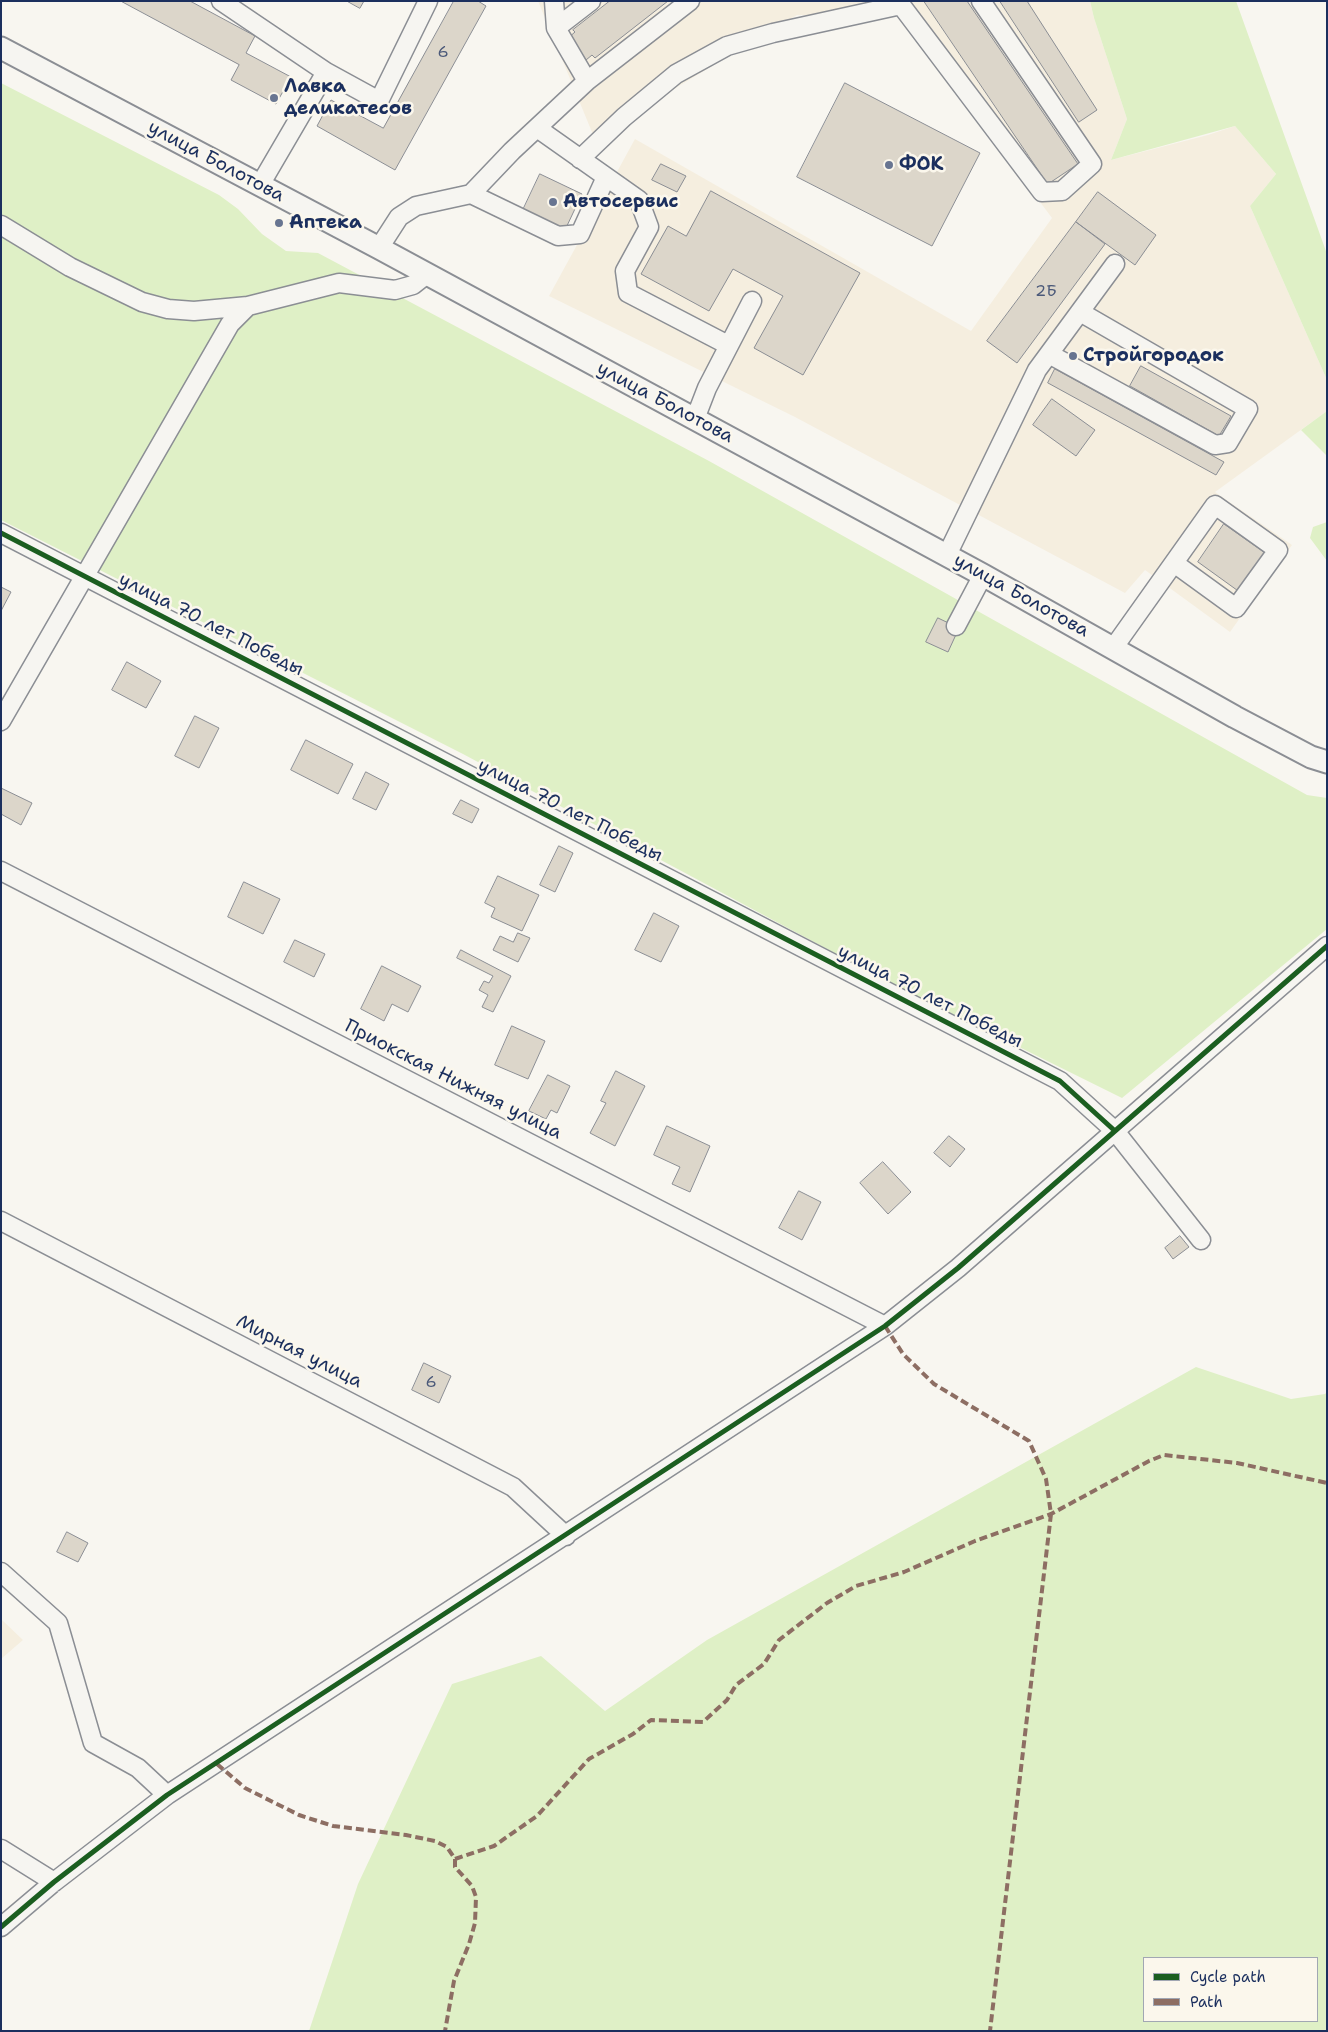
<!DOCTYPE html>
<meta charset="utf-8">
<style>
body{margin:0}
#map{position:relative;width:1328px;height:2032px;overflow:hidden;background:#f8f6f0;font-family:"Shantell Sans",sans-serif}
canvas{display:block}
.frame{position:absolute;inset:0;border:2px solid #1b2f5e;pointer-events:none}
.legend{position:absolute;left:1143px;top:1957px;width:175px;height:65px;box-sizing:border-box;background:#fbf7ec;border:1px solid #a1a7b3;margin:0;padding:6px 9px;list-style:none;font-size:15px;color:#1b2f5e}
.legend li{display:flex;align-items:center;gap:10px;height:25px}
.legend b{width:25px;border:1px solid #a1a7b3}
</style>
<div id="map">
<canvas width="1328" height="2032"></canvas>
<div class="frame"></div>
<ul class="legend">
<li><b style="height:6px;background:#1b5e20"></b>Cycle path</li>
<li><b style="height:6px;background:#8d6e63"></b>Path</li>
</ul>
</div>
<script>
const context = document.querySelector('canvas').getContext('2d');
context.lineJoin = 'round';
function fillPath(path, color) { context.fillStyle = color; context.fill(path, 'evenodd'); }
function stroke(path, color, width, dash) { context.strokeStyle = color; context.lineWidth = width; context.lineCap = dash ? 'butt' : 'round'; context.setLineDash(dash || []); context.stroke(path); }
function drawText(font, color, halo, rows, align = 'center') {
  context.font = font + ' "Shantell Sans",sans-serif'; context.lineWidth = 5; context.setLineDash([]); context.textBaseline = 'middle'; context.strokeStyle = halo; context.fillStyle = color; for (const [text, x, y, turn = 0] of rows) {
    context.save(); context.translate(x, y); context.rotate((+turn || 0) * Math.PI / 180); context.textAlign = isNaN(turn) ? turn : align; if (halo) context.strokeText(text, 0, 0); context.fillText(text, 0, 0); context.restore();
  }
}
fillPath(new Path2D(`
 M538,1H1090L1094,18L1127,119L1111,160L1208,135L1235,126L1276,174L1250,206L1327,380V411L1215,492L1292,545L1230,632L1145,570L1125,593L795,417L549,296L635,139L971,331L1052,218L901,16L797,15L594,137Z
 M1,1619L23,1640L1,1659Z`), '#f5eedf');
fillPath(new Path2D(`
 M1090,1H1236L1327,254V380L1250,206L1276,174L1235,126L1111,160L1127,119L1094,18Z
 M1,83L219,195L238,209L262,234L286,251L318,253L709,461L1307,795L1327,798V929L1122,1098L898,987L463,754L1,520Z
 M1327,411V456L1301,430Z
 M1327,522V561L1310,538L1313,527Z
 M1196,1367L1291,1399L1325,1394L1327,1392V2031H309L358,1884L452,1684L541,1656L605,1711L707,1640ZM1317,1958V2021H1144V1958Z`), '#dff0c6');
const building = new Path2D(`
 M121,1H190L255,36L246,53L291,77L276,104L231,80L239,65Z
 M347,1H364L360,8Z
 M454,1H478L486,6L395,170L317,126L331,100L383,128Z
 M610,1H668L595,58L592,55L586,60L568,38L575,32L573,30Z
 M924,1H967L1078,164L1048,184Z
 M1000,1H1027L1097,110L1079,122Z
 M845,83L980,153L932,246L797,177Z
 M661,164L686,176L677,192L652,180Z
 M540,174L582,194L565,230L523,210Z
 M711,191L860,273L803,375L754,348L783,296L733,269L709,311L641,274L668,226L686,236Z
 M1098,192L1156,235L1135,265L1076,222Z
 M1076,222L1105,244L1017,363L987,341Z
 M1141,366L1231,416L1219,436L1130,386Z
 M1055,369L1224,462L1216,475L1048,383Z
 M1052,399L1095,430L1076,456L1033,425Z
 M1224,524L1268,555L1241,593L1198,562Z
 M1,587L11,592L1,611Z
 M938,618L959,628L948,652L926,642Z
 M127,662L161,681L146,708L112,690Z
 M195,716L219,728L199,768L175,756Z
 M306,740L353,764L338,794L291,770Z
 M366,772L389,784L376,810L353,799Z
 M1,788L32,803L21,825L1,814Z
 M461,800L479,809L472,823L453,814Z
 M559,846L573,853L555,892L540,885Z
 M498,876L539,895L522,931L491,917L495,908L485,903Z
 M244,882L280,899L263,934L228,917Z
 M654,913L679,926L661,962L635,950Z
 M518,933L530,938L518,962L493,950L500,936L513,942Z
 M295,940L325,954L314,977L284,962Z
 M461,950L511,976L493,1012L482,1007L488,995L479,990L484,981L489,983L493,976L457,958Z
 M382,966L421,986L408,1012L392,1004L384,1021L361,1009Z
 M512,1026L545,1041L528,1079L495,1065Z
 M616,1071L645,1086L615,1146L590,1133L606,1103L601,1101Z
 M548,1075L570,1086L557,1113L551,1110L546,1119L529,1111Z
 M667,1126L710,1146L690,1192L672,1184L680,1167L654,1155Z
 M949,1136L965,1149L950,1167L934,1153Z
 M883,1162L911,1192L888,1214L860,1183Z
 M799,1191L821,1202L802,1240L779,1228Z
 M1180,1236L1189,1247L1173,1259L1165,1248Z
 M424,1363L451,1376L439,1403L412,1390Z
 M67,1532L88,1543L78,1562L57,1552Z`);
fillPath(building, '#dcd6ca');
stroke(building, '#8b8e94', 1);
const minor = new Path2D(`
 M221,1L326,72
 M554,1L556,28L587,81
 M901,1V5L1042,192L1062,191L1092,164L981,1
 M556,28L591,1
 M537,128L639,200L649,227L625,271L628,293L728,345
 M580,159L624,117L676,74L727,46L773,33L901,5
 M260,185L326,72L379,101L428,1
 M471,194L558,236L580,234L606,177
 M1,225L70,267L142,302L168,309L194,311L248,306
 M379,248L399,217L416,206L471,194L512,151L587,81L690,1
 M1049,354L1215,445L1228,443L1248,409L1080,312
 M695,419L707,388L752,301
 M1,533L1060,1081L1115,1131L1201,1240
 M947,555L1037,370L1115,264
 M956,626L983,575
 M1114,647L1215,505L1278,550L1236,608L1174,563
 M1,721L230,324L248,306L339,283L395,290L413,285L427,274
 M1,871L885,1326
 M1,1221L513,1487L566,1536
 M1,1572L58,1623L93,1743L138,1768L167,1795
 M1,1849L54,1882
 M1,1927L54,1882L167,1795L885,1326L958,1268L1327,946`);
const major = new Path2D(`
 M1,48L379,248L983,575L1235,717L1311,757L1327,762`);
stroke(minor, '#8b8e94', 21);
stroke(major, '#8b8e94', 25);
stroke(minor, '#f6f5f1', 18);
stroke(major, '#f6f5f1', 21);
stroke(new Path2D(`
 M885,1326L903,1354L934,1384L1029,1441L1046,1479L1051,1514L990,2031
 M217,1764L245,1788L299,1815L333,1826L406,1835L435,1841L447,1847L455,1859V1867L472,1886L476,1897L475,1923L469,1944L454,1981L445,2031
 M455,1859L494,1846L537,1816L589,1759L633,1734L651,1720L703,1722L727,1700L736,1685L764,1664L779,1640L827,1603L856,1586L904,1572L975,1541L1051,1514L1149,1461L1164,1455L1237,1463L1327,1483`), '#8d6e63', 4, [8, 4]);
stroke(new Path2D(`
 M1,533L1060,1081L1115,1131
 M1,1927L54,1882L167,1795L885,1326L958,1268L1327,946`), '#1b5e20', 5);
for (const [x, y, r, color] of [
 [274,98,5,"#687591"],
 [889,165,5,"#687591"],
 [553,202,5,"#687591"],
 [279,223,5,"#687591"],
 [1073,356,5,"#687591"]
]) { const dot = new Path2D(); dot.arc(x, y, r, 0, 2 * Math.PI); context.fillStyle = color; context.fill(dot); stroke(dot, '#fbf7ec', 2); }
drawText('16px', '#4b5979', null, [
 ["6",443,53],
 ["2Б",1046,292],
 ["6",431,1383]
]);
drawText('bold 19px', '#1b2f5e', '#fbf7ec', [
 ["Лавка",284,87],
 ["деликатесов",284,109],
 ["ФОК",899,165],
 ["Автосервис",563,202],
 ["Аптека",289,223],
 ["Стройгородок",1083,356]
], 'left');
drawText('19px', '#1b2f5e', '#fbf7ec', [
 ["улица Болотова",216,162,28],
 ["улица Болотова",665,403,28],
 ["улица Болотова",1021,596,29],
 ["улица 70 лет Победы",211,625,27],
 ["улица 70 лет Победы",570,811,27],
 ["улица 70 лет Победы",930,997,27],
 ["Приокская Нижняя улица",453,1080,27],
 ["Мирная улица",299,1352,27]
]);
</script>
